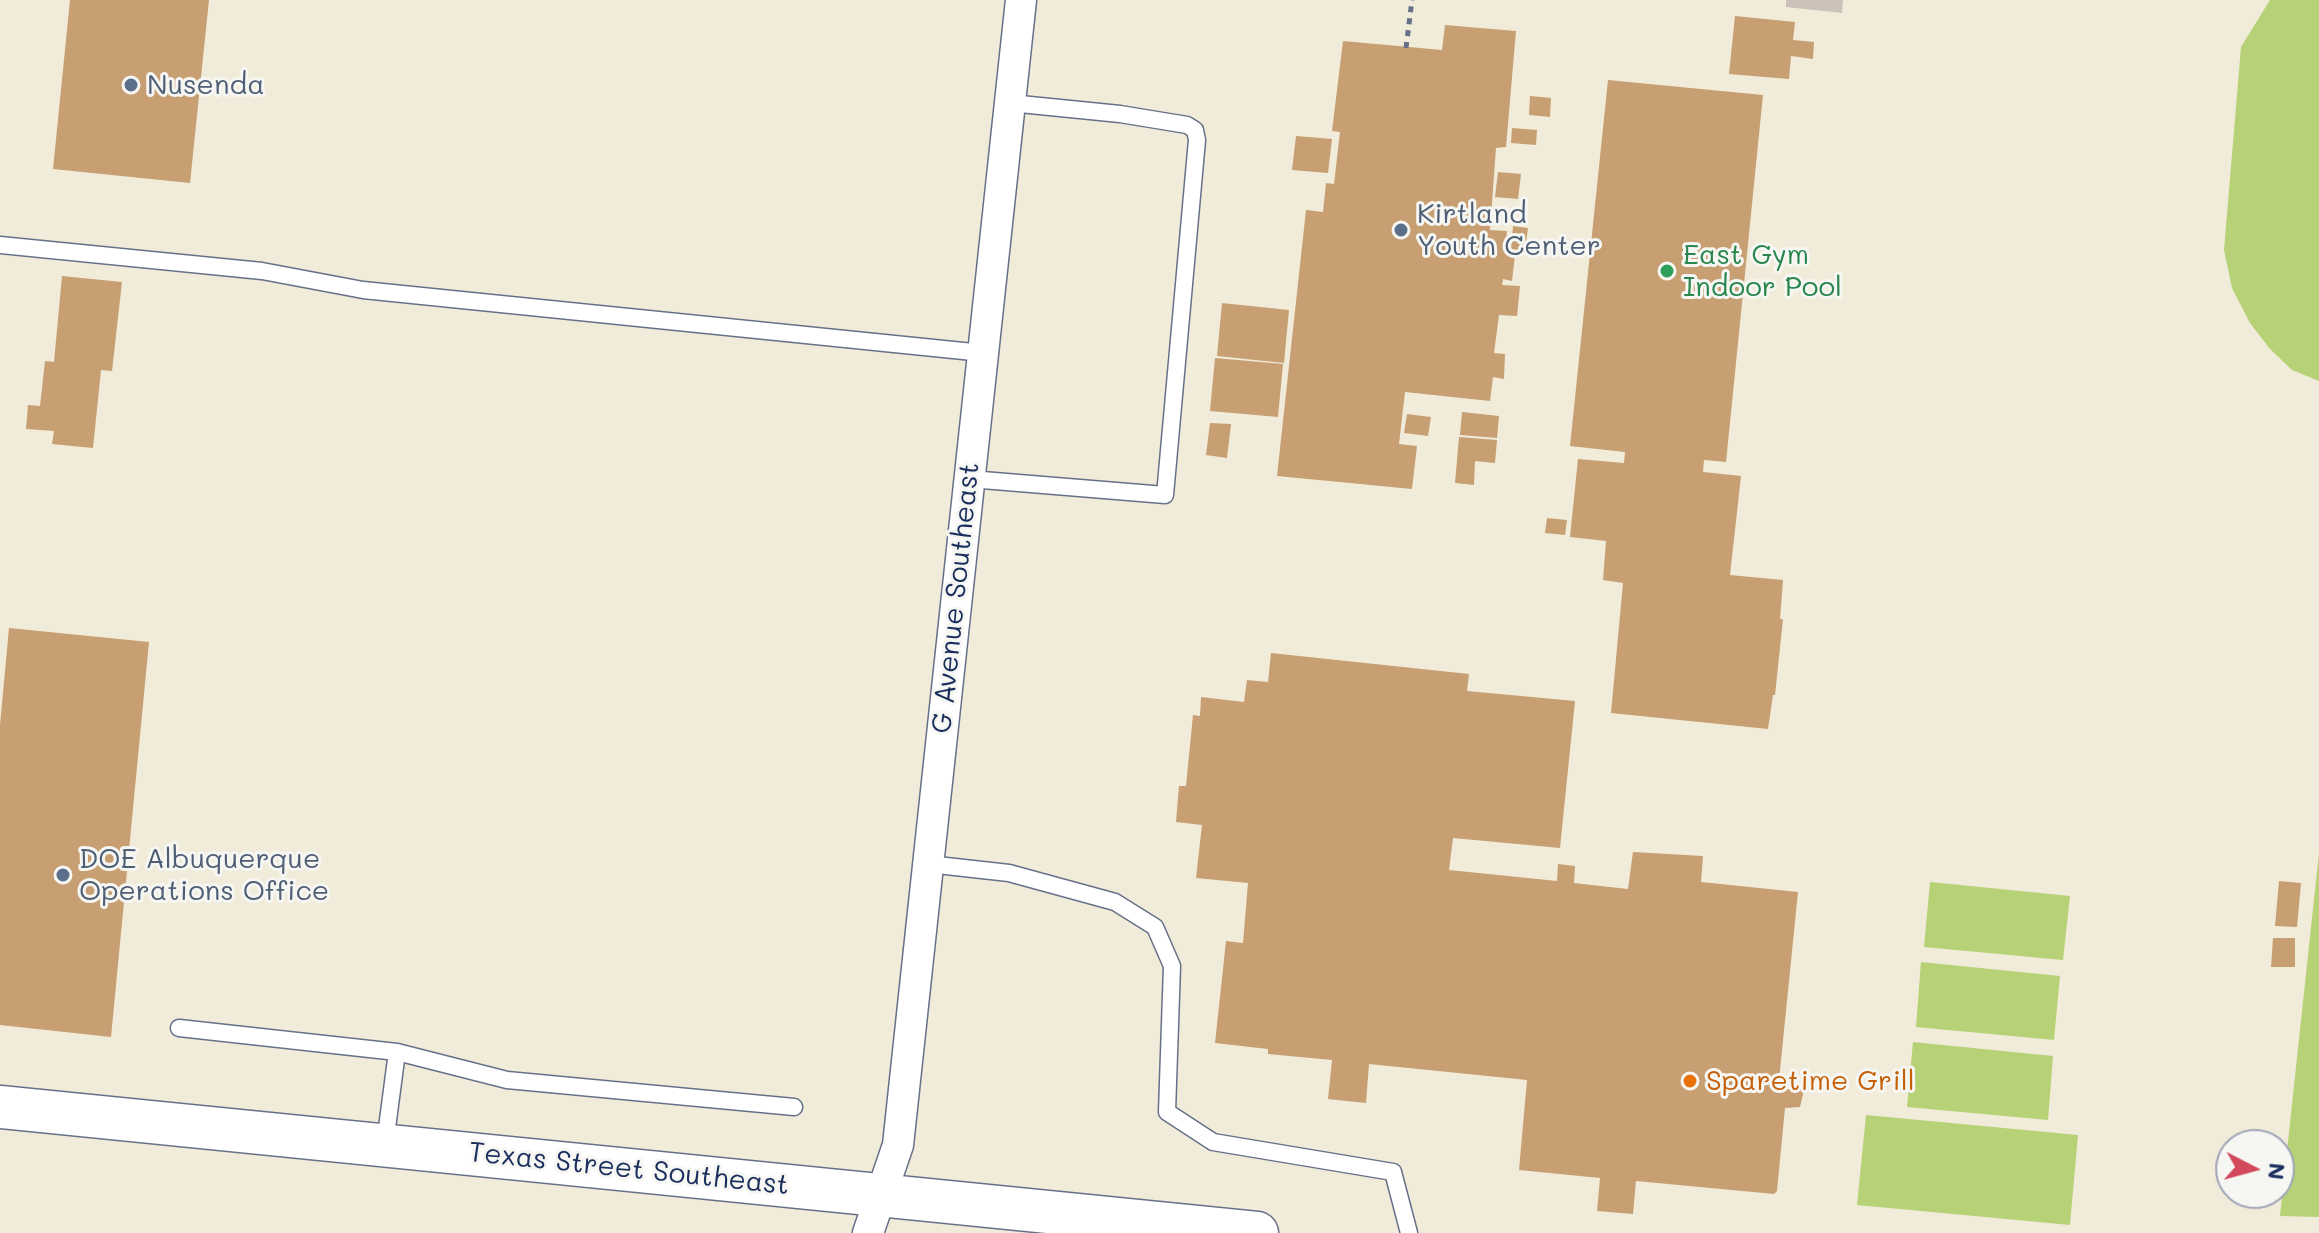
<!DOCTYPE html>
<style>
body{margin:0}
#map{position:relative;width:2319px;height:1233px;overflow:hidden;background:#f1ebd9;font-family:Mali,sans-serif}
canvas{display:block}
.north{position:absolute;left:2215px;top:1129px;width:80px;height:80px;box-sizing:border-box;background:#f6f6f2;border:2px solid #9ea6b7;border-radius:50%;rotate:96deg;font-size:22px;font-weight:700;line-height:32px;text-align:center;color:#1b2f5e}
.north::after{content:'';display:block;margin:auto;width:28px;height:36px;background:#d1495b;clip-path:polygon(50% 0,100% 100%,50% 72%,0 100%)}
</style>
<div id="map">
<canvas width="2319" height="1233"></canvas>
<div class="north">N</div>
</div>
<script>
const context = document.querySelector('canvas').getContext('2d');
context.lineJoin = 'round';
function fillPath(path, color) { context.fillStyle = color; context.fill(path, 'evenodd'); }
function stroke(path, color, width, dash) { context.strokeStyle = color; context.lineWidth = width; context.lineCap = dash ? 'butt' : 'round'; context.setLineDash(dash || []); context.stroke(path); }
function drawText(font, color, halo, rows, align = 'center') {
  context.font = font + ' Mali,sans-serif'; context.lineWidth = 6; context.setLineDash([]); context.textBaseline = 'middle'; context.strokeStyle = halo; context.fillStyle = color; for (const [text, x, y, turn = 0] of rows) {
    context.save(); context.translate(x, y); context.rotate((+turn || 0) * Math.PI / 180); context.textAlign = isNaN(turn) ? turn : align; if (halo) context.strokeText(text, 0, 0); context.fillText(text, 0, 0); context.restore();
  }
}
fillPath(new Path2D(`
 M1786,0H1843L1842,13L1786,7Z`), '#ccc2b9');
fillPath(new Path2D(`
 M2270,0H2319V381L2292,370L2270,349L2250,323L2232,288L2224,250L2241,47Z
 M2319,853V1217L2280,1216Z
 M1930,882L2070,896L2063,960L1924,947Z
 M1921,962L2060,976L2054,1040L1916,1027Z
 M1913,1042L2053,1056L2048,1120L1907,1107Z
 M1866,1115L2078,1135L2070,1225L1857,1205Z`), '#b7d176');
fillPath(new Path2D(`
 M70,0H209L190,183L53,169Z
 M1735,16L1795,22L1793,40L1814,42L1813,59L1791,56L1789,79L1729,74Z
 M1445,25L1516,31L1506,147L1496,148L1490,230L1507,231L1505,254L1515,255L1512,281L1503,279L1502,285L1520,286L1517,316L1499,315L1494,353L1505,354L1504,379L1493,377L1490,401L1405,392L1399,444L1417,446L1412,489L1277,476L1306,210L1323,212L1326,183L1334,184L1340,132L1332,131L1343,41L1442,50Z
 M1608,80L1763,95L1726,462L1704,460L1703,472L1741,476L1730,575L1783,580L1780,619H1783L1775,695H1773L1768,729L1611,713L1623,583L1603,580L1606,541L1570,537L1578,459L1624,463L1625,452L1570,446Z
 M1530,96L1551,98L1550,117L1529,115Z
 M1512,128L1537,130L1536,145L1511,143Z
 M1296,136L1332,139L1328,173L1292,170Z
 M1498,172L1521,174L1518,199L1495,197Z
 M1513,226L1528,228L1525,251L1511,249Z
 M62,276L122,282L112,371L101,370L93,448L52,444L54,431L26,429L28,405L40,406L45,361L54,362Z
 M1222,303L1289,310L1284,363L1217,356Z
 M1215,358L1283,364L1278,417L1210,411Z
 M1462,412L1499,416L1497,438L1460,435Z
 M1407,414L1431,417L1428,436L1404,433Z
 M1210,423L1231,424L1227,458L1206,455Z
 M1459,437L1497,440L1495,463L1475,461L1474,485L1455,483Z
 M1547,518L1567,520L1565,535L1545,533Z
 M9,628L149,642L111,1037L0,1025V725Z
 M1271,653L1469,674L1467,691L1575,701L1560,848L1453,838L1449,870L1557,881L1558,864L1575,866L1574,883L1628,889L1633,852L1703,856L1701,882L1798,892L1779,1080L1787,1084V1089L1804,1090L1800,1107L1785,1108L1777,1191L1774,1194L1636,1181L1633,1214L1597,1211L1600,1178L1519,1170L1527,1080L1369,1064L1366,1103L1328,1099L1332,1060L1268,1054V1049L1215,1043L1226,941L1243,943L1248,883L1196,878L1202,825L1176,822L1179,786H1186L1193,715L1200,716L1201,697L1244,702L1247,680L1268,682Z
 M2279,881L2301,883L2297,927L2275,926Z
 M2273,938H2295V967H2271Z`), '#c79f73');
const lane = new Path2D(`
 M0,245L262,271L363,290L983,353
 M970,479L1165,495L1197,140L1195,130L1187,125L1120,114L1010,103
 M928,864L1009,873L1115,902L1155,927L1172,966L1167,1112L1213,1142L1393,1172L1409,1233
 M179,1028L397,1052
 M385,1143L397,1052L507,1080L794,1107`);
const street = new Path2D(`
 M868,1233L898,1145L1021,0`);
const secondary = new Path2D(`
 M0,1107L1257,1233`);
stroke(lane, '#667189', 19);
stroke(street, '#667189', 33);
stroke(secondary, '#667189', 45);
stroke(new Path2D(`
 M1406,48L1412,0`), '#667189', 5, [6, 6]);
stroke(lane, '#fff', 16);
stroke(street, '#fff', 30);
stroke(secondary, '#fff', 42);
for (const [x, y, r, color] of [
 [131,85,8,"#5c6f8a"],
 [1401,230,8,"#5c6f8a"],
 [1667,271,8,"#2e9e5b"],
 [63,875,8,"#5c6f8a"],
 [1690,1081,8,"#e8710a"]
]) { const dot = new Path2D(); dot.arc(x, y, r, 0, 2 * Math.PI); context.fillStyle = color; context.fill(dot); stroke(dot, '#f6f6f2', 3); }
drawText('28px', '#4e5e75', '#f6f6f2', [
 ["Nusenda",147,85],
 ["Kirtland",1417,214],
 ["Youth Center",1417,246],
 ["DOE Albuquerque",79,859],
 ["Operations Office",79,891]
], 'left');
drawText('28px', '#27864d', '#f6f6f2', [
 ["East Gym",1683,255],
 ["Indoor Pool",1683,287]
], 'left');
drawText('28px', '#1b2f5e', '#f6f6f2', [
 ["G Avenue Southeast",956,598,-84],
 ["Texas Street Southeast",629,1169,6]
]);
drawText('28px', '#c56008', '#f6f6f2', [
 ["Sparetime Grill",1706,1081]
], 'left');
</script>
